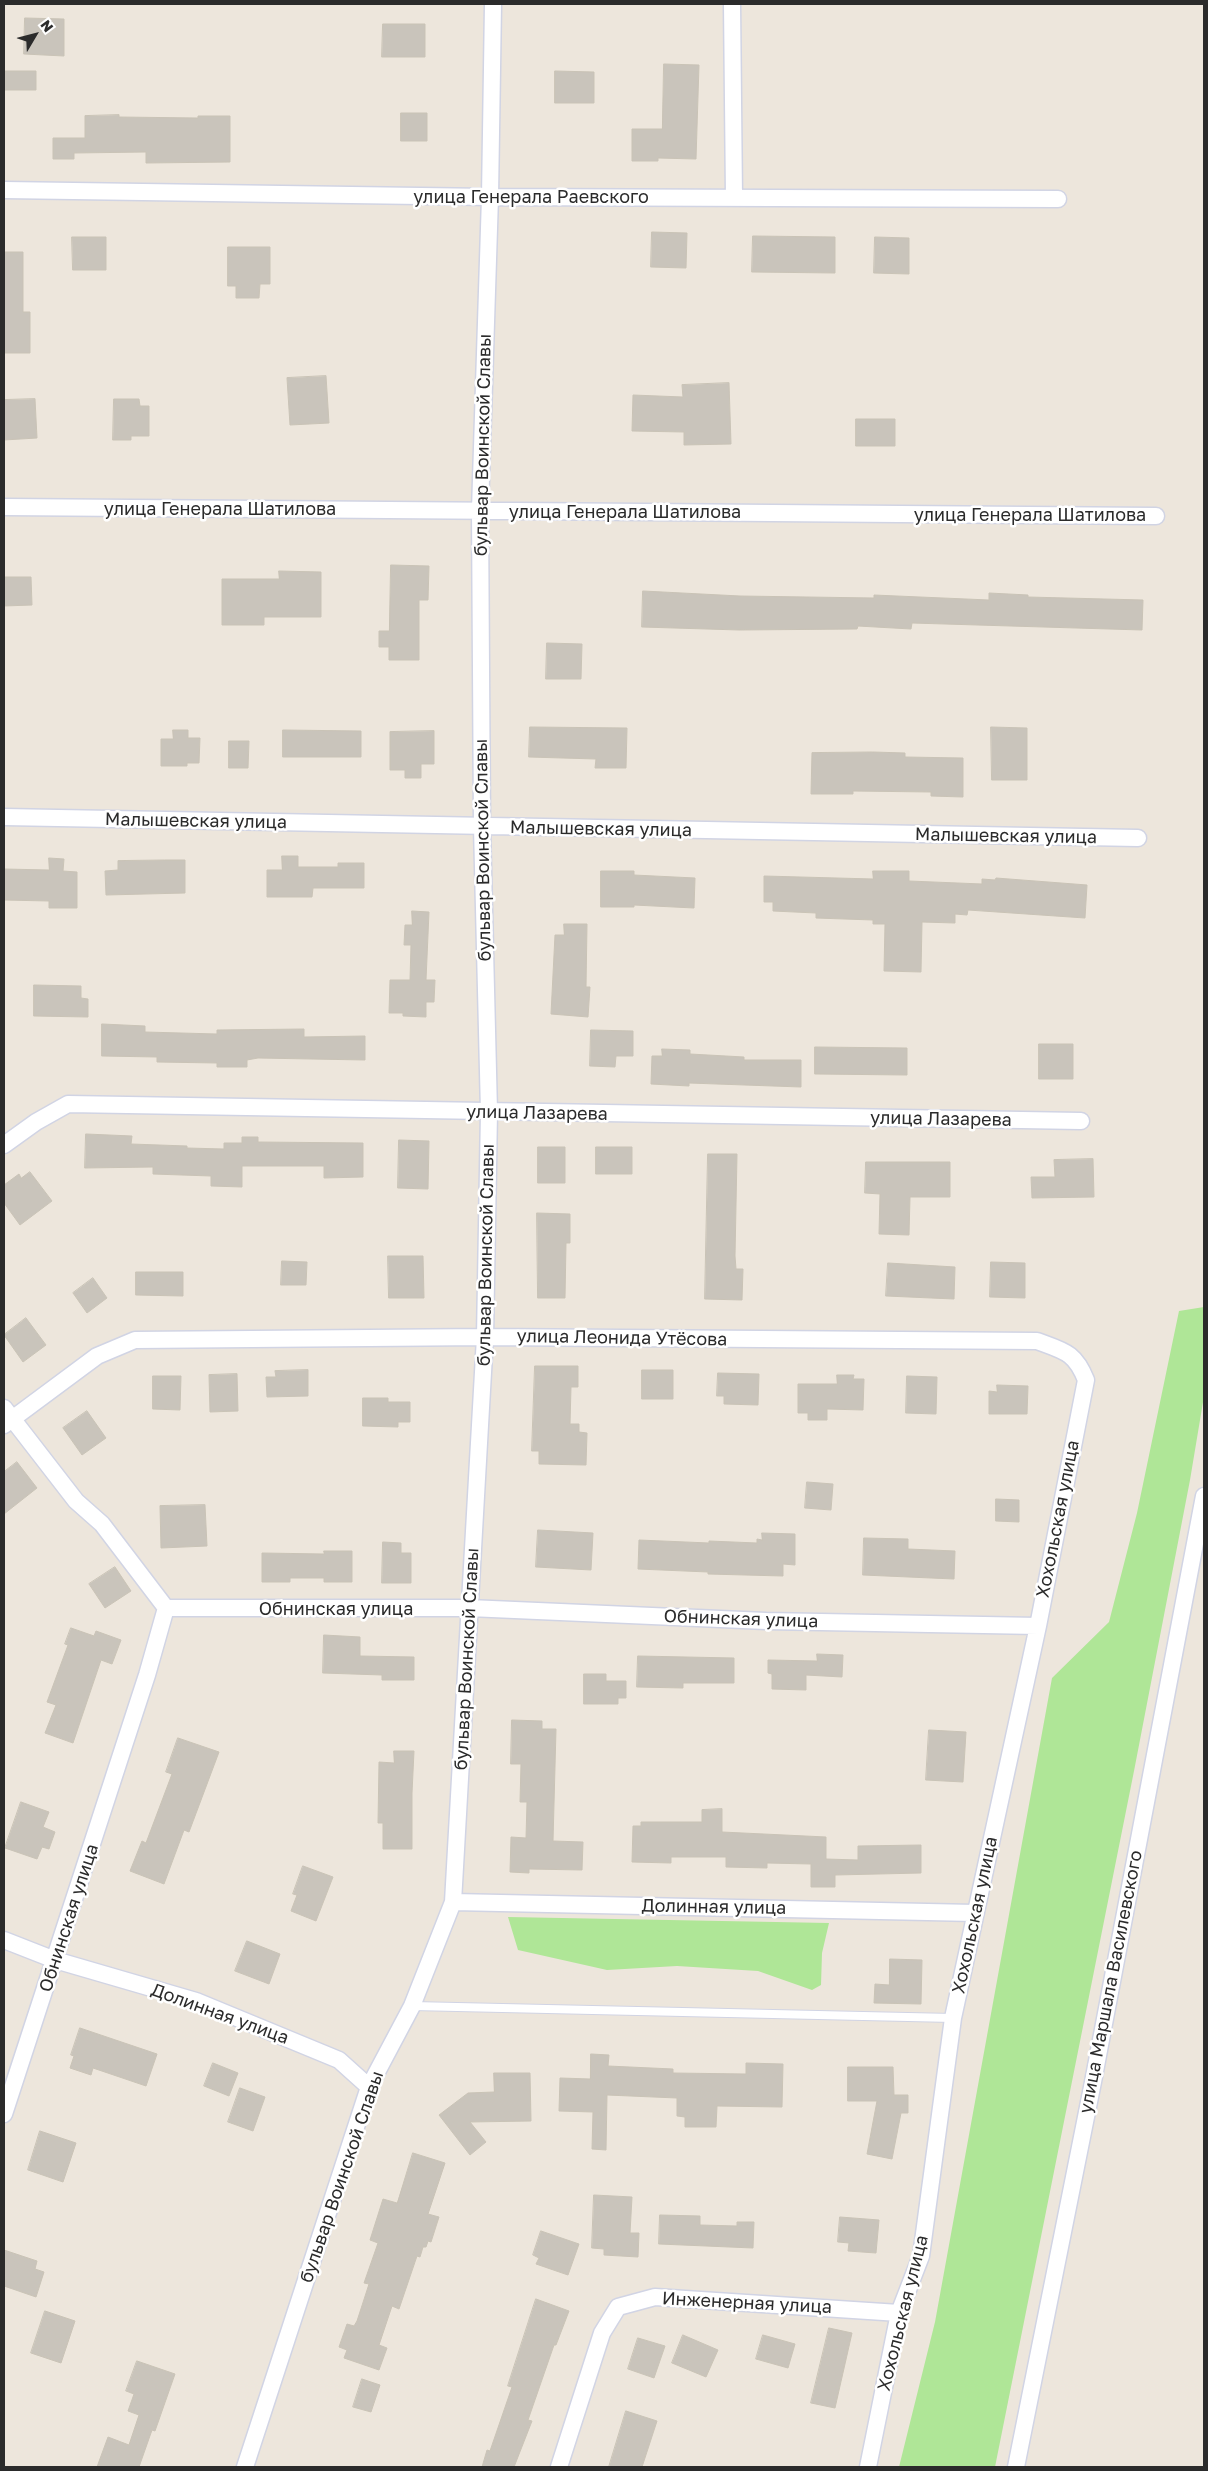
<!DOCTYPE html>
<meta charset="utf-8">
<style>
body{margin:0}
#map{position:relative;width:1208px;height:2471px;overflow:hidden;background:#ede6dc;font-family:"Golos Text",sans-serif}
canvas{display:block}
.frame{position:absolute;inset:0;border:5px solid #2b2b2b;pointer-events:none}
.north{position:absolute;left:10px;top:10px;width:50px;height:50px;-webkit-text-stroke:4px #fff;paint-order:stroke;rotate:53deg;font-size:14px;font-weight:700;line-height:20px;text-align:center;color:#2b2b2b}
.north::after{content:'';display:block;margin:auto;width:18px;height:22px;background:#2b2b2b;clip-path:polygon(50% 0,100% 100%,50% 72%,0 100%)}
</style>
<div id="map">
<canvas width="1208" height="2471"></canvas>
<div class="frame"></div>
<div class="north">N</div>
</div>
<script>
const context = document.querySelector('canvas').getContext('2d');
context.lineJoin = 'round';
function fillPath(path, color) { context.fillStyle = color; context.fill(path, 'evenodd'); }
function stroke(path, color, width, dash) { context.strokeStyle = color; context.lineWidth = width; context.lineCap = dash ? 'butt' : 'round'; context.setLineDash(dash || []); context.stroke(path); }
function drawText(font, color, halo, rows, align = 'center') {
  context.font = font + ' "Golos Text",sans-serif'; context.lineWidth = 5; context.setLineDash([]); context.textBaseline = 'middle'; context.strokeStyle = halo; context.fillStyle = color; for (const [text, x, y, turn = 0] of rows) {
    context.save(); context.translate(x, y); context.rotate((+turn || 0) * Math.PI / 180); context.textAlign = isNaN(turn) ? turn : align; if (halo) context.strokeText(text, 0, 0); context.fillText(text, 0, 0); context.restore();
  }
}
fillPath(new Path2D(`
 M1204,1307V1396L1190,1480L1134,1771L995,2467H899L935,2322L1052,1678L1109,1622L1137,1513L1179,1311Z
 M508,1917L829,1923L822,1953L821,1985L812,1990L758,1971L677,1966L607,1970L518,1950Z`), '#afe697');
const building = new Path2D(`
 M25,18L64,19V56L24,54Z
 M383,24H425V57H382Z
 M664,64L699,65L696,159L658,158V161H632V129H662Z
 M4,71H36V90H4Z
 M555,71L594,72V103H555Z
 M401,113H427V141H401Z
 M119,115V117L198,118V116H230V162L146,163V152L74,153V159H53V138H85V116Z
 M652,232L687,233L686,268L651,267Z
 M753,236L835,237V273L752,272Z
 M72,237H106V270H73Z
 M875,237L909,238V274L874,273Z
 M228,247H270V284H260L259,298H236V286H228Z
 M4,252H23V312H30V353H4Z
 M326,376L329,423L290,425L287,378Z
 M729,383L731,444L684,445V432L632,431L633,395L683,397L682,385Z
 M35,399L37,438L4,440V400Z
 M114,399H139L140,406H149V436H131V440H113Z
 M856,419H895V446H856Z
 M391,565L429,566L428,600H419V660H389V647H379V631H389Z
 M279,571L321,572V617H264V625H222V579H279Z
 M4,577H31L32,605L4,606Z
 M643,591L740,596L874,598V595L989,600V593L1028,595V597L1143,600L1142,630L912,623L911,629L858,626L857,629L739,630L642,627Z
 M547,643L582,644L581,679H546Z
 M530,727L627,728L626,768H595L596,759L529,757Z
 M991,727L1027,728V780H992Z
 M173,730H188V738H200L199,763H187V766H161V739H173Z
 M283,730L361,731V757H283Z
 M434,731V764H421V778H405V770H390V732Z
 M229,741H249L248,768H229Z
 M873,752L905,753V757L963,758V797L931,796V792L853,791V794H811L812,753Z
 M282,856H298V867H338V863H364V888H313L312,897H267V870H282Z
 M49,858L64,859L63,871L77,872V908H49V901L4,900V869L49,870Z
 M165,860H185V893L106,895L105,871L118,870V861Z
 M601,871H634V875L695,878L694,908L634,905V907H601Z
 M873,871H909V881L982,884V879L995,880L996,878L1087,885L1085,918L968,910L967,915L955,914V923L922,922L921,972L884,971L885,924H873V920L816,918V913L773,911V902H764V876L873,879Z
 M412,911L429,912L426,980H435L434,1002H426V1017L403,1016V1013H389L390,980H410L411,945H404L405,925H412Z
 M564,924H587L586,987H590L588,1017L551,1014L555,935H564Z
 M34,985L81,986V998L88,999V1017L34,1016Z
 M102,1024L145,1026V1032L217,1034V1030L304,1029V1037L365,1036V1060L258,1058L247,1060V1067H217V1063L157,1062V1057L102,1056Z
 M591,1030L633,1031V1056H616L615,1067L590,1066Z
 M1039,1044H1073V1079H1039Z
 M815,1047L907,1048V1075L815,1074Z
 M662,1049L690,1050V1054L744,1057V1060H801V1087L689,1083V1086L651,1084L652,1056H662Z
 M86,1134L132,1136L131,1144L187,1146V1148L224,1149V1143H242V1137H258V1142L363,1143V1177L324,1178V1166H242V1187L211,1186V1176L153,1174V1167L85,1168Z
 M399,1140L429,1141L428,1189L398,1188Z
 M538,1147H565V1183H538Z
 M596,1147H632V1174H596Z
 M708,1154H737L735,1256L736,1269H743L742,1300L705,1299Z
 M1093,1159L1094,1197L1032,1198L1031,1177H1055L1054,1160Z
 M866,1162H950V1197H910L909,1235L879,1234L880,1194L865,1193Z
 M30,1172L52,1201L20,1225L4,1203V1185L19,1174L21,1178Z
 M537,1213L570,1214V1243H566L565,1298H538Z
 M388,1256H423L424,1298H389Z
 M282,1261L307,1262L306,1285H281Z
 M991,1262L1025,1263V1298L990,1297Z
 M888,1263L955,1267L954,1299L886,1296Z
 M136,1272H183V1296L136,1295Z
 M93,1278L107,1298L87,1313L73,1293Z
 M26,1318L46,1345L23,1362L4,1335Z
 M535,1366H578V1387H571L570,1424H579V1432L587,1433L586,1465L539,1464V1451H532Z
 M308,1370V1396L267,1397L266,1377H276L275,1371Z
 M642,1370H673V1399H642Z
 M718,1373L759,1374L758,1405L724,1404V1396H717Z
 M237,1374L238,1411L210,1412L209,1375Z
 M837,1375H854L853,1379H864L863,1410L827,1409V1420H808V1413H798V1384H837Z
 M153,1376H181L180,1410L153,1409Z
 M907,1376L937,1377L936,1414L906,1413Z
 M997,1385L1028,1386L1027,1414H989V1391L997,1392Z
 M363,1398H388V1402H410V1422H398V1427L363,1426Z
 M87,1411L106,1438L82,1455L63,1428Z
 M17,1462L37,1488L4,1514V1472Z
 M807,1482L833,1484L831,1510L805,1508Z
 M996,1499L1019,1500V1522L996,1521Z
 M205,1505L207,1546L161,1548L160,1506Z
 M538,1530L593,1533L591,1570L536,1567Z
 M762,1533L795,1534V1565L783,1564V1576L708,1574V1572L638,1569L639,1540L709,1543V1541L757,1543V1539L762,1540Z
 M864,1538L908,1539V1549L955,1551L954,1579L863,1575Z
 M383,1542L401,1543V1553H411V1583H382Z
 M324,1551H352V1582H324V1578H290V1582H262V1553L324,1554Z
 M115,1567L131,1591L105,1608L89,1584Z
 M71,1628L94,1636L96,1631L121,1640L112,1664L101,1660L73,1743L45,1733L56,1705L47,1702L68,1645L65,1644Z
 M324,1635L360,1637V1656L414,1657V1680H382V1675L323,1673Z
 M817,1654L843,1655L842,1677L806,1675V1690L772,1689V1674L768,1673V1660L817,1661Z
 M638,1656L734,1658V1683H683V1688L637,1687Z
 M584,1674H606V1681H626V1698H618V1704H584Z
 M512,1720L542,1721V1729H556L553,1841L583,1842L582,1870L529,1869V1873L510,1872L511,1837L526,1838L527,1802H520L521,1764H511Z
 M929,1730L966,1732L963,1782L926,1780Z
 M178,1738L219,1752L189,1832L184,1830L164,1884L130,1871L142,1841L146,1843L172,1774L166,1772Z
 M394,1751H414L412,1793V1849H383V1823H378L379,1762L394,1763Z
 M21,1802L49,1812L43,1827L55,1832L49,1849L42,1847L37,1859L5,1848Z
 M722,1809V1832L826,1837V1859L858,1860V1846L921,1845V1873L835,1875V1887H811V1864L767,1863V1868L726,1867V1857H671V1863L632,1862L633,1826H641V1822H702V1810Z
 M303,1866L333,1877L316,1921L291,1911L297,1895L293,1894Z
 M247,1941L280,1954L269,1984L235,1971Z
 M890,1959L922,1960L921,2004L874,2003L875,1984L889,1985Z
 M80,2028L157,2054L146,2086L93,2068L91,2075L70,2068L74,2056L71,2055Z
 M591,2054L609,2055L608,2066L673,2069V2073L746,2074V2063L783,2064L782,2107L717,2106L716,2127H685V2117L677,2116V2098L607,2095L606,2150L592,2149L593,2112L559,2111L560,2078L590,2079Z
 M213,2063L238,2073L229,2096L204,2086Z
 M848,2067H893L894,2095H908V2113H901L892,2159L867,2154L877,2101H848Z
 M494,2073H530L531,2121L470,2122L486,2142L470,2155L439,2115L468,2093L494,2092Z
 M240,2088L265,2097L253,2131L228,2122Z
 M40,2131L76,2143L63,2182L28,2170Z
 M413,2153L445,2163L428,2214L439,2217L431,2242L428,2241L426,2247H423L420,2257L417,2256L399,2309L392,2306L379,2345L387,2348L379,2370L344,2358L347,2350L339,2347L347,2324L354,2326L357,2321L369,2284L364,2283L378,2243L370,2240L383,2199L397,2203Z
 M594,2195L632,2197L630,2233H639L638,2257L604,2255V2249L592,2248Z
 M660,2215L700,2216V2225L737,2226V2222H754L753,2248L659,2244Z
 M840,2217L879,2220L876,2253L848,2251L849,2243L838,2242Z
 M541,2231L579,2244L568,2275L536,2264L539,2258L533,2255Z
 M4,2250L37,2261L35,2269L44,2272L36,2297L4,2286Z
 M536,2299L569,2311L556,2345H554L528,2420L532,2421L514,2467H482L487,2450L490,2451L512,2387L508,2386Z
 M45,2311L75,2321L61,2363L31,2353Z
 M829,2328L852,2333L835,2408L811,2403Z
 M683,2335L718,2350L706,2377L672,2363Z
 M763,2335L795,2344L788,2368L756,2359Z
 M638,2338L665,2346L654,2378L628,2369Z
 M137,2361L175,2374L155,2431L152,2430L139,2467H97L108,2437L129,2445L139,2415L128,2411L134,2394L126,2391Z
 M362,2379L380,2385L371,2412L353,2407Z
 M626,2411L657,2421L642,2467H609Z`);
fillPath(building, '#c9c4bb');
stroke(building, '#c9c3b6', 1);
const lane = new Path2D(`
 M412,2006L953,2018`);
const street = new Path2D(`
 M732,4L734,198
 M4,190L490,197L1058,199
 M4,507L1156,516
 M4,817L1138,838
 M4,1145L36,1122L68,1104L1081,1121
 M4,1408L76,1501L102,1524L166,1608
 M4,1425L97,1356L135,1340L485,1337L1037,1341C1064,1351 1075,1352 1086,1380L1038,1626L953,2018L921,2256L899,2313L868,2467
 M453,1902L975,1913
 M4,1940L55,1960L196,2001L339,2060L369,2087
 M4,2114L147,1675L166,1608H469L766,1621L1038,1626
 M245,2467L369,2087L412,2006L453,1902L485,1337L489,1112L482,827L480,510L490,197L493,4
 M559,2467L602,2333L618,2307L655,2297L899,2313
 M1016,2467L1093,2082L1204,1496`);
stroke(lane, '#d1d4e4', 10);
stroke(street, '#d1d4e4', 19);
stroke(lane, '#fff', 8);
stroke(street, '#fff', 16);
drawText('18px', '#2b2b2b', '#fff', [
 ["улица Генерала Раевского",531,197],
 ["бульвар Воинской Славы",483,445,-89],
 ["улица Генерала Шатилова",220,509],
 ["улица Генерала Шатилова",625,512],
 ["улица Генерала Шатилова",1030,515],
 ["Малышевская улица",196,821,1],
 ["Малышевская улица",601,829,1],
 ["Малышевская улица",1006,836,1],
 ["бульвар Воинской Славы",483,850,-91],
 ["улица Лазарева",537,1113,1],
 ["улица Лазарева",941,1119,1],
 ["бульвар Воинской Славы",486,1255,-89],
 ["улица Леонида Утёсова",622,1338,1],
 ["Хохольская улица",1058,1519,-79],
 ["Обнинская улица",336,1609],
 ["Обнинская улица",741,1619,2],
 ["бульвар Воинской Славы",467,1659,-87],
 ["Долинная улица",714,1907,1],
 ["Хохольская улица",975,1915,-78],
 ["Обнинская улица",69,1918,-72],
 ["улица Маршала Василевского",1111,1982,-79],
 ["Долинная улица",220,2014,20],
 ["бульвар Воинской Славы",342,2177,-71],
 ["Инженерная улица",747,2303,3],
 ["Хохольская улица",903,2313,-76]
]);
</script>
